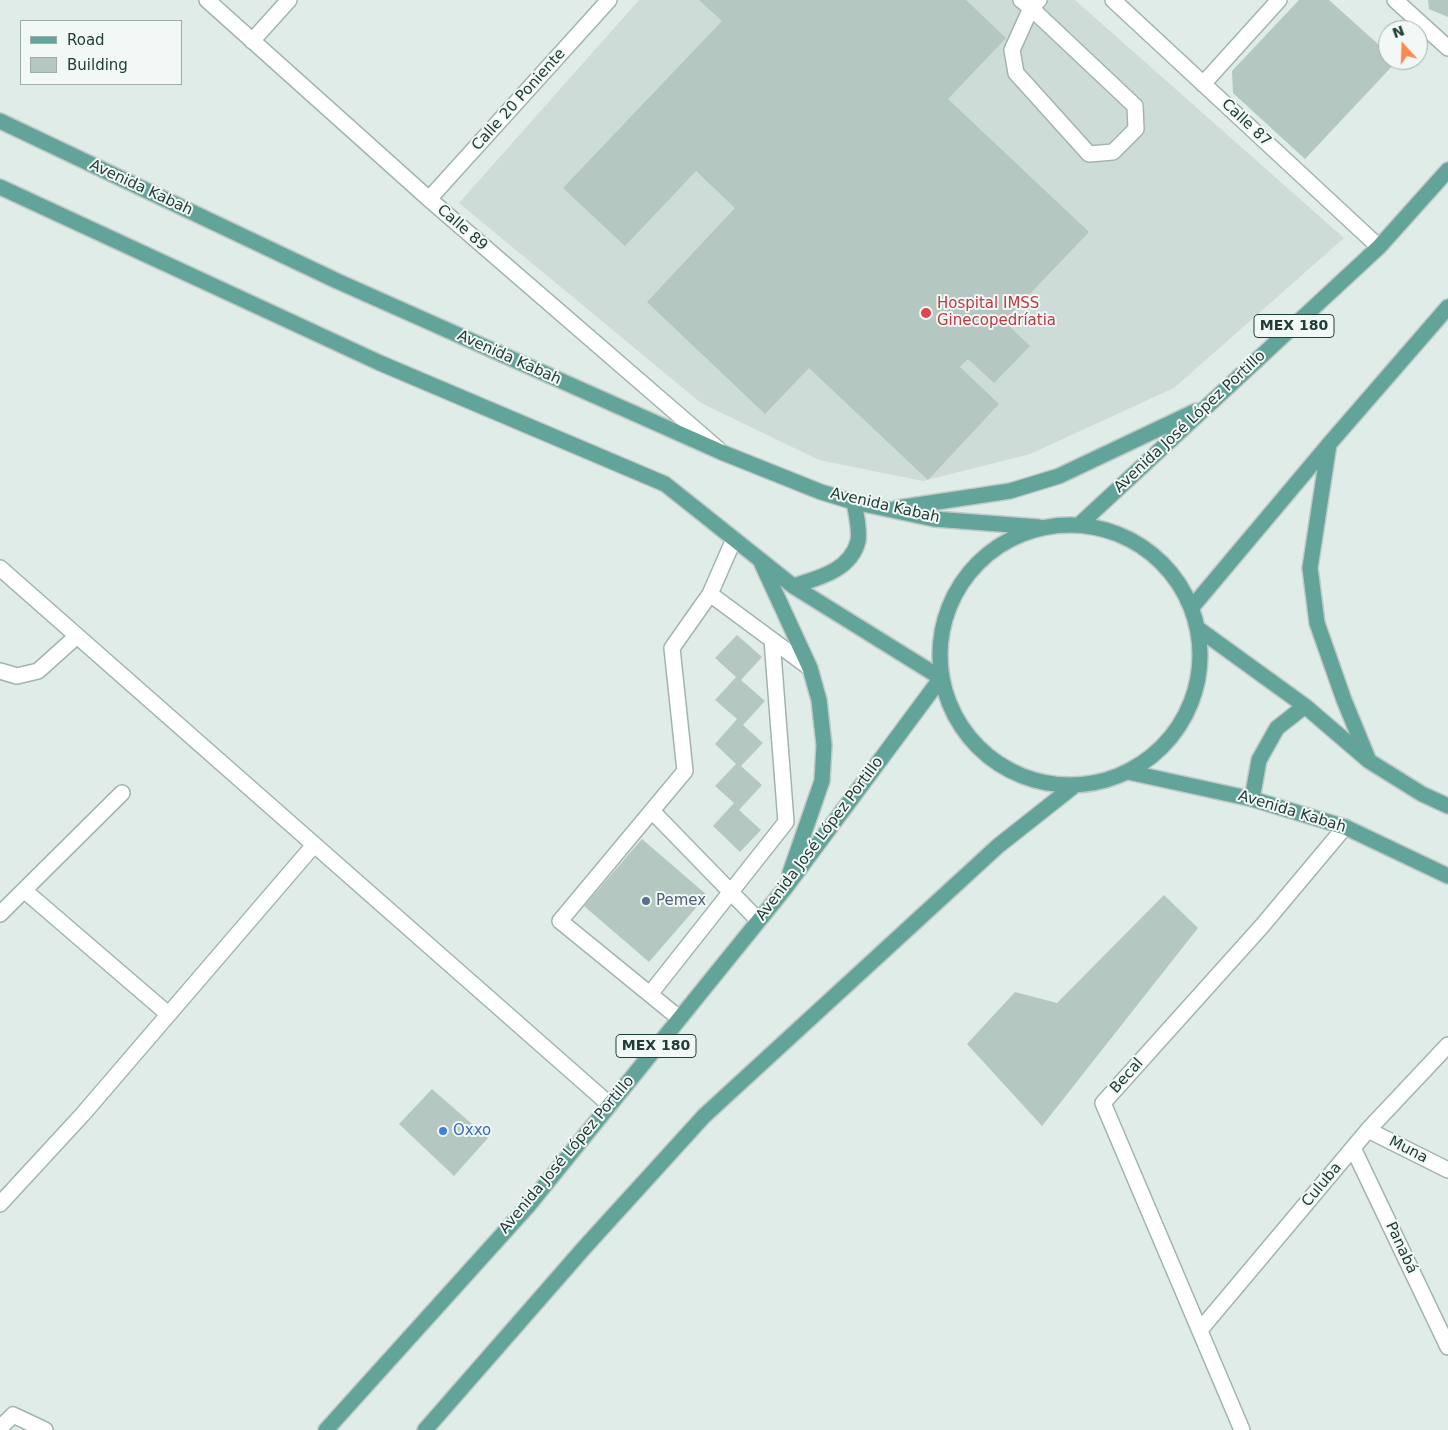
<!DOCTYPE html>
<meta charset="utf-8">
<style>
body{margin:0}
#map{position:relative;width:1448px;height:1430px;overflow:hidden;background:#e0ece8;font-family:"DejaVu Sans",sans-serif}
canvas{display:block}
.legend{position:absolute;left:20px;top:20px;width:162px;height:65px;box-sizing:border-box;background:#f1f8f5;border:1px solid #9dada9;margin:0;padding:6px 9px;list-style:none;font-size:15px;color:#203d38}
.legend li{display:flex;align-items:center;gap:10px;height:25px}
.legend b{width:25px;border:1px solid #9dada9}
.north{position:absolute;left:1378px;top:20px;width:50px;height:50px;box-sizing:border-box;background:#f1f8f5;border:1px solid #9dada9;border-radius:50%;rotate:340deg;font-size:14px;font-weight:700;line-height:20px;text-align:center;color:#203d38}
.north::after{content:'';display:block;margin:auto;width:18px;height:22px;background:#f98a51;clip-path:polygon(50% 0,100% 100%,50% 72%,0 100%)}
</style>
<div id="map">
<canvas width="1448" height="1430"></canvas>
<ul class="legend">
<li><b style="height:6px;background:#62a499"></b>Road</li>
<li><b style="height:14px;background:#b5c7c1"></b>Building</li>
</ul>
<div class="north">N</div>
</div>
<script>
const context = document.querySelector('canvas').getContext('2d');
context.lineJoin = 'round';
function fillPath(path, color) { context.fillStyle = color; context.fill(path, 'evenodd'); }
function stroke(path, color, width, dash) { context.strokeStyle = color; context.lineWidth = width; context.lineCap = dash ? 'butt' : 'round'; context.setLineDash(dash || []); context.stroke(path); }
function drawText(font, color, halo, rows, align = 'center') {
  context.font = font + ' "DejaVu Sans",sans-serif'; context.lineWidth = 4; context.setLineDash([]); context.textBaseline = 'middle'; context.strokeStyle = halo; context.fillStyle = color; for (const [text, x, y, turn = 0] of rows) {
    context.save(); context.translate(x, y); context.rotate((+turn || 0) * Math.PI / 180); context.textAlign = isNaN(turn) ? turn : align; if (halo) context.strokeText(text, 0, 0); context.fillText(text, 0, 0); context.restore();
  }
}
fillPath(new Path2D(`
 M639,0H1075L1344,238L1174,388L1030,454L923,481L819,460L701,403L459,203Z`), '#cedcd7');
fillPath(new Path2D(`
 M699,0H966L1006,38L948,99L1089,232L1004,321L1030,346L994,383L968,359L960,367L999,404L928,480L809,368L765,414L647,302L735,208L696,171L625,246L563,188L722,21Z
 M1299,0H1329L1388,53V60L1397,61L1305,159L1233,93L1232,71Z
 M1428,0H1448V17L1429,9Z
 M737,635L762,657L741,680L765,701L743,725L763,743L741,766L762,785L739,810L761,830L740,852L713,826L734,803L715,786L736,764L715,744L737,719L715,700L736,677L715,658Z
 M642,839L707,895L649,962L584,906Z
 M1164,895L1198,928L1042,1126L967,1044L1015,992L1057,1003Z
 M432,1089L488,1138L454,1176L399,1124Z`), '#b5c7c1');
const minor = new Path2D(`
 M207,0L429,199L718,449
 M1021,0L1031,8L1135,106L1136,129L1113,152L1089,154L1016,73L1012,50L1031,8L1039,0
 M1113,0L1379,247
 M1395,0L1448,48
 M252,41L289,0
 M1203,84L1279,0
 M429,199L609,0
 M0,568L610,1105
 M710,594L810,668
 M0,671L17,676L38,671L77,636
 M652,811L758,920
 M25,891L168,1014
 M0,914L122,793
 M650,994L786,822L772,640
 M679,1018L560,921L685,771L672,648L710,594L734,539
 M1368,1130L1448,1170
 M1353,1148L1448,1347
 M0,1204L83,1114L314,845
 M1200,1330L1368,1130L1448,1045
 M0,1428L13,1415L45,1430
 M1242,1430L1103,1103L1262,926L1345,827`);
const major = new Path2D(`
 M0,121L337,281L721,452L821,492L854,502L934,519L1039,527
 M0,187L380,363L665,484L793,586L941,678
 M1329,444L1310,568L1317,623L1344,700L1369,761
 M897,508L1010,491L1059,476L1196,411
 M1080,524L1379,247L1448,170
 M940 655a130 130 0 1 1 260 0a130 130 0 1 1-260 0Z
 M762,564L810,668L819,700L824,745L822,781L790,873
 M793,586C819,578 851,570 858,541C860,532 856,512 854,502
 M1193,606L1330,443L1448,307
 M1200,630L1305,706L1369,761L1422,794L1448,806
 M1128,772L1252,799L1345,827L1448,876
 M1252,799L1259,760L1277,728L1305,706
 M326,1430L528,1206L786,887L941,678
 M425,1430L584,1248L704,1116L998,846L1074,786`);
stroke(minor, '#a3b4b0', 18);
stroke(major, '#c1c9c7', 18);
stroke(minor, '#fff', 15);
stroke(major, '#62a499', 15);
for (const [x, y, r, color] of [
 [926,313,6,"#e0444e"],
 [646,901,5,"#5c6f8a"],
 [443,1131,5,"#3f7fe0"]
]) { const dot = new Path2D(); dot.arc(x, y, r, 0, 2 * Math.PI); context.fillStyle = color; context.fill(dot); stroke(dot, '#f1f8f5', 2); }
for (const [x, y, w] of [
 [1294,326,80],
 [656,1046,80]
]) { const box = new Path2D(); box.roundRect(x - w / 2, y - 11.5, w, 23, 4); context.fillStyle = '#f1f8f5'; context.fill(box); stroke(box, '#203d38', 1); }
drawText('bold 14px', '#203d38', null, [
 ["MEX 180",1294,326],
 ["MEX 180",656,1046]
]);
drawText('15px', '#203d38', '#f1f8f5', [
 ["Calle 20 Poniente",519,100,-48],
 ["Calle 87",1246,123,43],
 ["Avenida Kabah",141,188,25],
 ["Calle 89",462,228,41],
 ["Avenida Kabah",509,358,24],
 ["Avenida José López Portillo",1190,422,-43],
 ["Avenida Kabah",885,506,13],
 ["Avenida Kabah",1292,812,17],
 ["Avenida José López Portillo",820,839,-53],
 ["Becal",1127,1076,-48],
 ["Muna",1408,1150,27],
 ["Avenida José López Portillo",567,1155,-50],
 ["Culuba",1322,1185,-50],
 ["Panabá",1401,1248,65]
]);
drawText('15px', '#be3a42', '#f1f8f5', [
 ["Hospital IMSS",937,304],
 ["Ginecopedríatia",937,321]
], 'left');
drawText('15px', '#4e5e75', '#f1f8f5', [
 ["Pemex",656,901]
], 'left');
drawText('15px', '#366cbe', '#f1f8f5', [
 ["Oxxo",453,1131]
], 'left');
</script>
